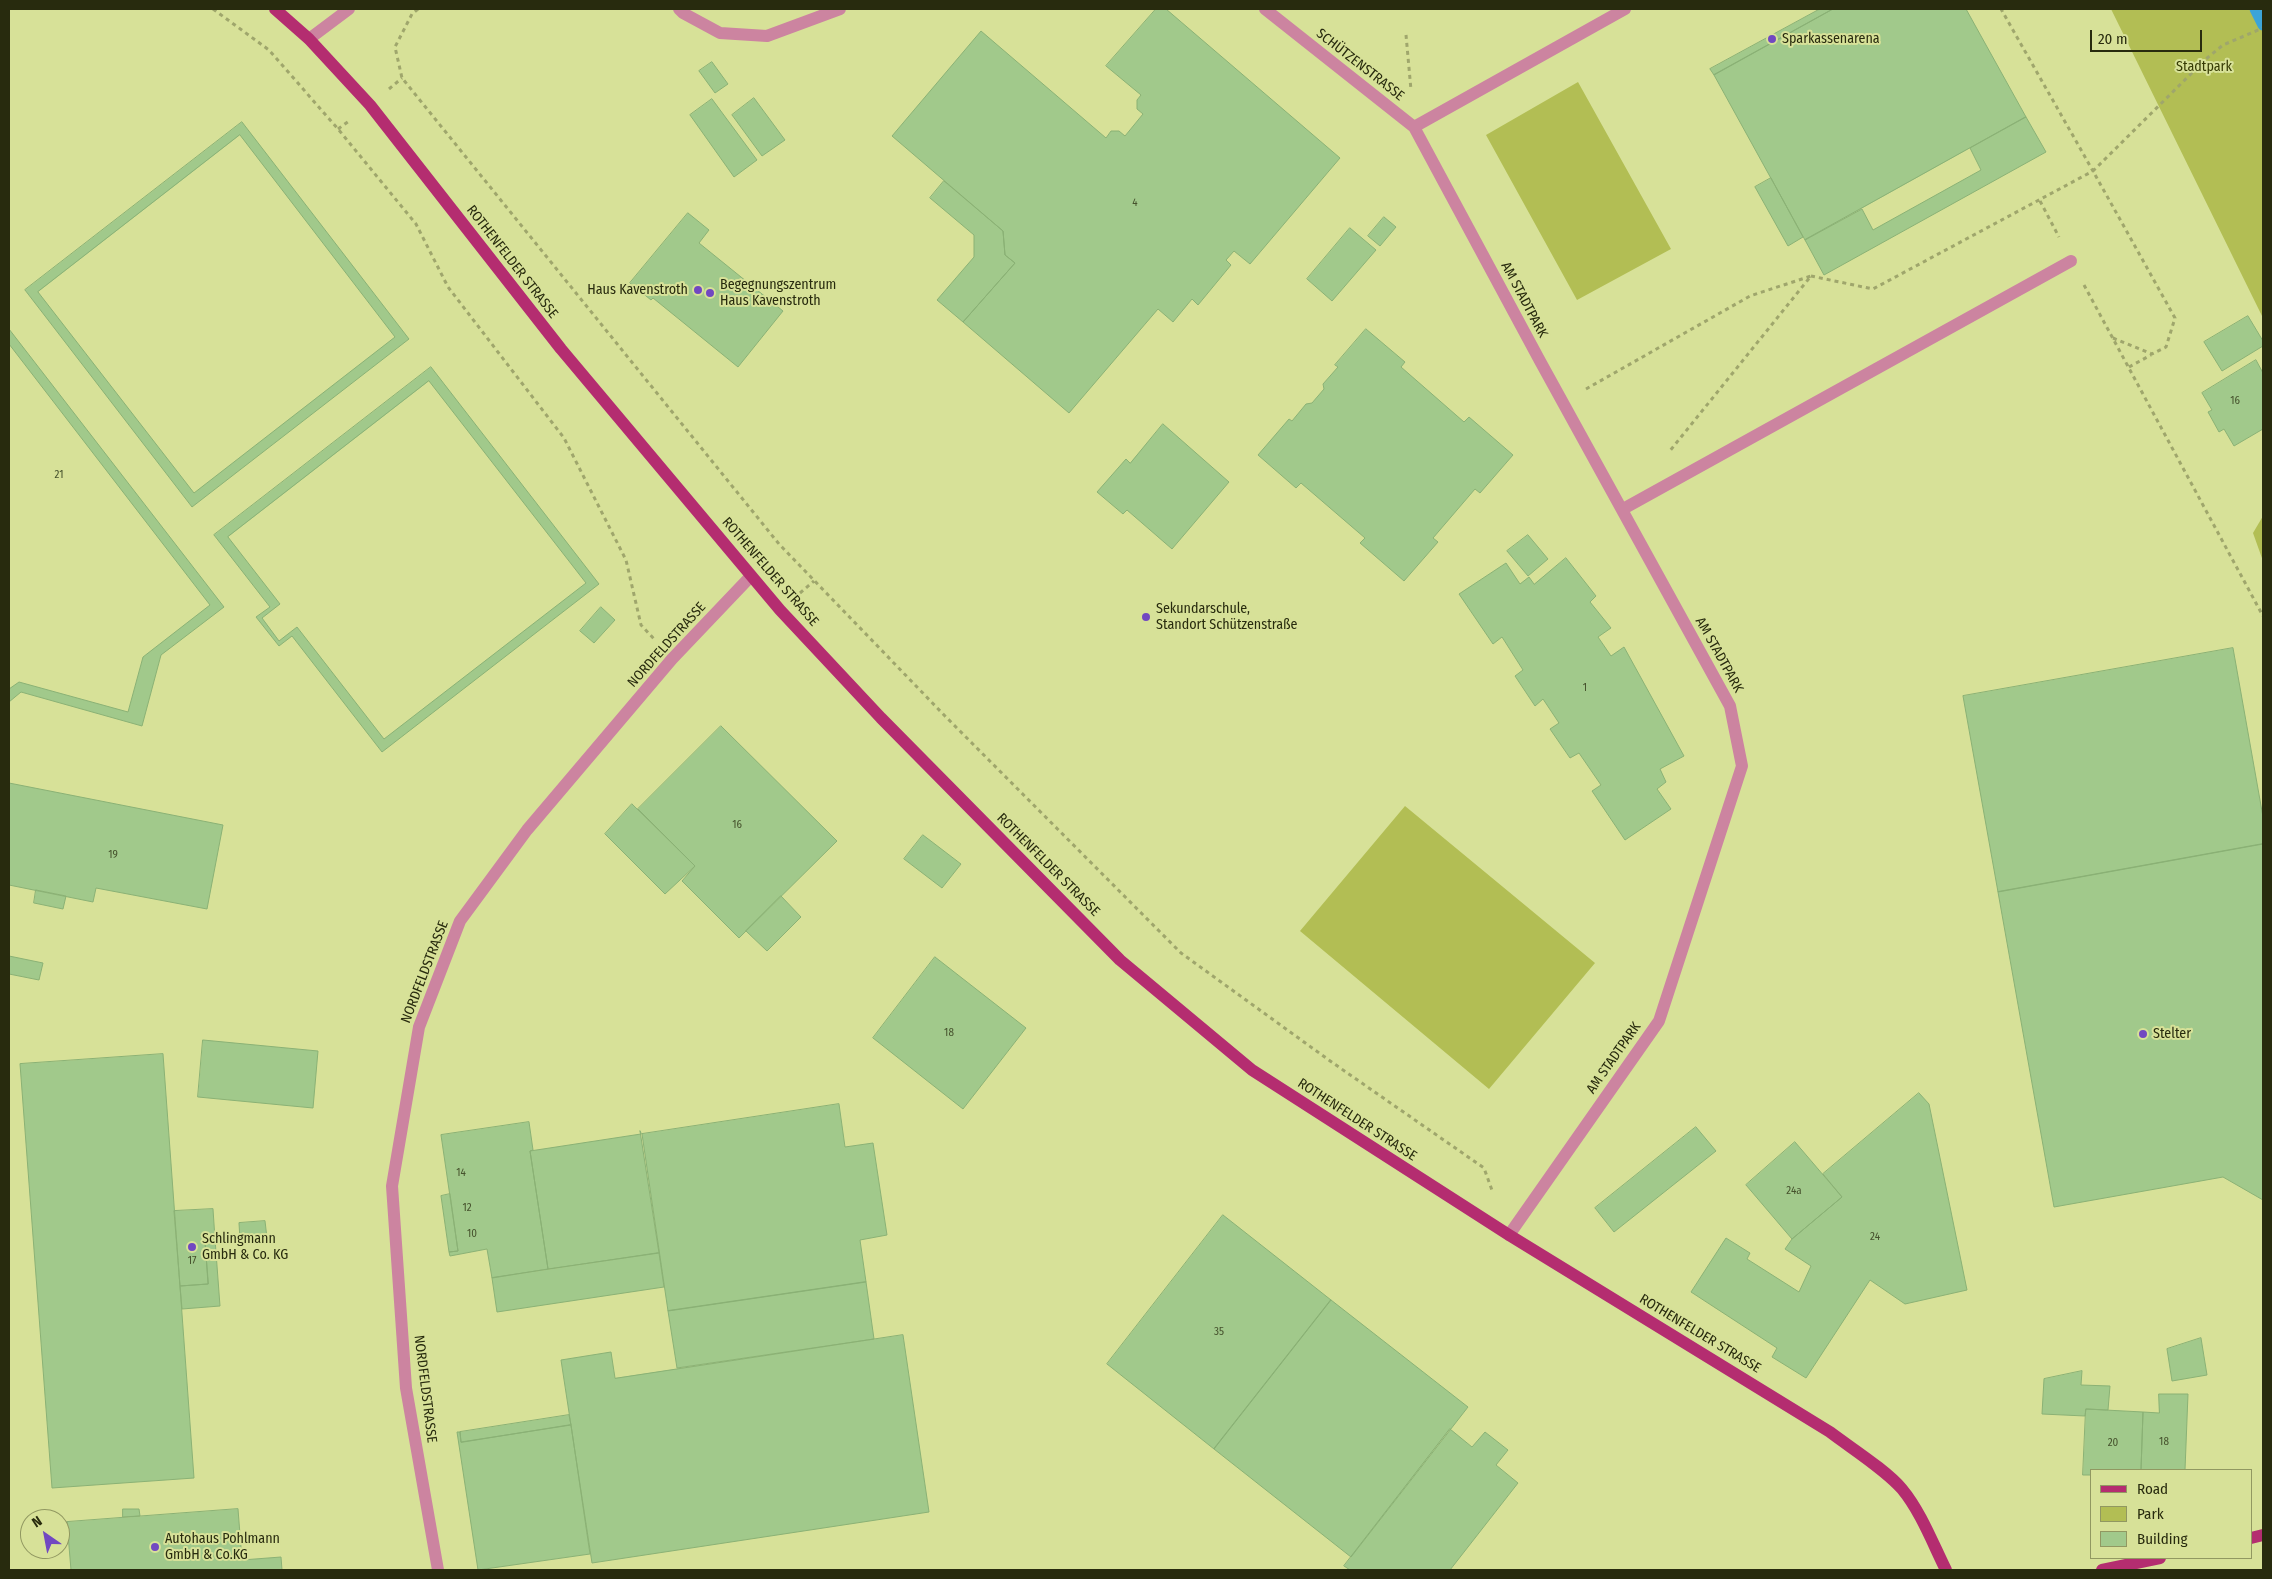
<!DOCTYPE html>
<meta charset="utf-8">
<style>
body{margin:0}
#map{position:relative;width:2272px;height:1579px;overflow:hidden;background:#d7e198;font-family:"Fira Sans Condensed",sans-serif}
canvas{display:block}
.frame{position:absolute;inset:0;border:10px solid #282b0e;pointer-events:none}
.legend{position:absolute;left:2090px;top:1469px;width:162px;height:90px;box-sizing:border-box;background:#d7e198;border:1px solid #919861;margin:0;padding:6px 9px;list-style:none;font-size:15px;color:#282b0e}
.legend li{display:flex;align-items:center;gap:10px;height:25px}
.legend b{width:25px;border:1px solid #919861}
.north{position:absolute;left:20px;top:1509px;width:50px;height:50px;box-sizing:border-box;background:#d7e198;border:1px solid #919861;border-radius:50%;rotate:327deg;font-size:14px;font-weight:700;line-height:20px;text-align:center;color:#282b0e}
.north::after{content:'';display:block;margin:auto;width:18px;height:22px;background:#7148c1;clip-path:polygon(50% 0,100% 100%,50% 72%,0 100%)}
.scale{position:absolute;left:2090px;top:30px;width:112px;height:22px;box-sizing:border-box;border:2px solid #282b0e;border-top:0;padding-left:6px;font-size:15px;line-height:18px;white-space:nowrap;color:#282b0e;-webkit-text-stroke:4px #d7e198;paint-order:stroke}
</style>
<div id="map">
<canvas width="2272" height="1579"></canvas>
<div class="frame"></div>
<ul class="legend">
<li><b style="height:6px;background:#b42d70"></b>Road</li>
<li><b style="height:14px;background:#b2be54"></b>Park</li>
<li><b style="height:14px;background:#a1c98b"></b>Building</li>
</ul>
<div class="north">N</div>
<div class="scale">20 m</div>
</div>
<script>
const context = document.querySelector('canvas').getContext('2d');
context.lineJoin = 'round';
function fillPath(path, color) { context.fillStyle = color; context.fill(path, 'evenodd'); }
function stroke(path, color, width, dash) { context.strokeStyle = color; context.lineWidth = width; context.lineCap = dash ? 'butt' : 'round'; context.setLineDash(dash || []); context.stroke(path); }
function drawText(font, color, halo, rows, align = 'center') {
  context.font = font + ' "Fira Sans Condensed",sans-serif'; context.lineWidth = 4; context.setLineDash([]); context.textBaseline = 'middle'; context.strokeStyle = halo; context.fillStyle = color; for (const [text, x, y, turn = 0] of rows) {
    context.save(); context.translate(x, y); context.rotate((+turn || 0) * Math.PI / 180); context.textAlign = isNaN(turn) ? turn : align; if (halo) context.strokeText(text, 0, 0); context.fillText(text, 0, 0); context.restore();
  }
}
fillPath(new Path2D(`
 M2111,9H2263V318Z
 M1578,82L1671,249L1577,300L1486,135Z
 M2263,516V561L2253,533Z
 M1405,806L1595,963L1489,1089L1300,931Z`), '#b2be54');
stroke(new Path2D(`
 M2255,9L2263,25`), '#3ca4d8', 11);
const building = new Path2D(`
 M1156,9H1166L1340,158L1250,264L1234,251L1226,260L1231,265L1198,305L1192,299L1173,322L1158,309L1069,413L963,322L1015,263L1005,255L1003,231L892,136L981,31L1106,138L1111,131H1119L1125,136L1143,114L1137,109V100L1141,95L1106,66Z
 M1820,9H1833L1714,75L1710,69Z
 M1833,9H1966L2026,117L1970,148L1981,170L1873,230L1862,209L1805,240L1714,75Z
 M712,62L728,84L715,93L699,71Z
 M754,98L785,140L762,156L732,115Z
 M712,99L757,160L734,177L690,115Z
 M2026,117L2046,152L1824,275L1805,240Z
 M242,122L409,339L192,507L25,290Z
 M240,135L395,337L194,493L38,292Z
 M1771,178L1803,237L1788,246L1755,187Z
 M944,181L1003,231L1005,255L1015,263L963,322L937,300L974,257V235L930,198Z
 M688,213L709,230L699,243L783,311L738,367L653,298L651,300L630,283Z
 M1384,217L1396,227L1380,246L1368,236Z
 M1350,228L1376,250L1332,301L1307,279Z
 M2248,316L2263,341V346L2222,371L2204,342Z
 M9,329L224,607L161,655L142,726L21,692L9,702Z
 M1366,329L1405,362L1401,367L1464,422L1469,417L1513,455L1480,493L1475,489L1433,538L1438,542L1404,581L1360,543L1365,538L1301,483L1296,488L1258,455L1289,419L1292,421L1306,404L1312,403L1324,389L1323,384L1338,367L1335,365Z
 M9,344L210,605L143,657L128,712L19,682L9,689Z
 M2256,360L2263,373V429L2234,446L2224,429L2219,432L2208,412L2212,410L2202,393Z
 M431,367L599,584L382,752L292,636L279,646L256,617L270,607L214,535Z
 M429,381L586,583L384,739L297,627L279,641L262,618L280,604L228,537Z
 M1163,424L1229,482L1172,549L1127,510L1123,514L1097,492L1126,459L1130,463Z
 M1528,535L1548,559L1528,576L1507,551Z
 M1566,558L1596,596L1590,602L1611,628L1598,637L1611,656L1624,647L1684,756L1660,769L1666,782L1657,789L1671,809L1625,840L1592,791L1601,785L1579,753L1570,758L1550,729L1559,723L1543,699L1535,706L1515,676L1523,670L1502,637L1493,644L1459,594L1506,563L1520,584L1529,577L1534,584Z
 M601,607L615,620L594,643L580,631Z
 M2233,648L2263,817V844L1998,892L1963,696Z
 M721,726L837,841L739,938L682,881L695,866L638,809Z
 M9,783L223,825L207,909L96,888L93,902L9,885Z
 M632,804L695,866L665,894L605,834Z
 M923,835L961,864L942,888L904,859Z
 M2263,844V1200L2223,1177L2054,1207L1998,892Z
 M36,890L66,896L63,909L34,903Z
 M781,896L801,917L767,951L746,931Z
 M9,956L43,963L39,980L9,974Z
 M935,957L1026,1028L963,1109L873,1038Z
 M203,1040L318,1051L313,1108L198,1097Z
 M163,1054L194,1478L52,1488L20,1064Z
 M1919,1093L1929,1104L1967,1290L1905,1304L1870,1280L1806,1378L1772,1357L1777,1348L1691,1292L1726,1238L1750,1253L1747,1259L1799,1292L1811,1266L1785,1249L1792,1239L1842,1197L1823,1174Z
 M839,1104L845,1147L873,1143L887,1235L860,1240L866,1282L668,1311L642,1134Z
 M529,1122L533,1150L530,1151L548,1269L492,1278L487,1249L450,1256L449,1252L458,1251L441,1135Z
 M1696,1127L1716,1151L1614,1232L1595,1208Z
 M640,1131L659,1253L548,1269L530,1151L641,1134Z
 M1795,1142L1842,1197L1792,1239L1746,1185Z
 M450,1194L458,1251L449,1252L441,1196Z
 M213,1209L215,1239H205L208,1284L180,1286L174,1211Z
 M1223,1215L1331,1300L1214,1449L1107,1364Z
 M265,1221L267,1238L240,1240L239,1223Z
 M205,1239H215L220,1306L182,1309L180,1286L208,1284Z
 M659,1253L664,1287L497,1312L492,1278Z
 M866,1282L874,1339L677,1368L668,1311Z
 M1331,1300L1468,1407L1351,1557L1214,1449Z
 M903,1335L929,1512L592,1563L561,1360L611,1352L615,1378Z
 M2201,1338L2207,1375L2172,1381L2167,1349Z
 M2082,1371L2081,1385L2110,1386L2108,1410L2086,1409L2085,1416L2042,1414L2044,1379Z
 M2159,1394H2188L2185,1470H2141L2143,1412L2159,1413Z
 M2086,1409L2143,1412L2141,1470H2091V1475H2083Z
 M569,1415L571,1425L461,1442L460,1432Z
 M571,1425L590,1554L478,1570L457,1432H460L461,1442Z
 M1450,1429L1472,1447L1485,1432L1508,1450L1496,1465L1518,1483L1450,1570H1350L1344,1566Z
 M123,1509H139L140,1516L123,1517Z
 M238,1509L242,1560L281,1557L282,1570H71L67,1522Z
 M60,1522H67L69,1536L60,1537Z`);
fillPath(building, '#a1c98b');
stroke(building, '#8ab175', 1);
stroke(new Path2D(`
 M213,9L269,50L338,129L416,224L448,287L564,438L626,560L641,625L655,640
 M418,9L412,14L395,47L402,78L779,544L945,716L1181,953L1333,1063L1484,1168L1493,1193
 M1406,35L1411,90
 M389,89L402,78
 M338,129L349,121
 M2040,201L2059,237
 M1811,276L1873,289L2093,171L2001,9
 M2084,285L2263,616
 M2113,338L2152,354L2166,347L2175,318L2093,171L2206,59L2223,45L2263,28
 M2129,367L2151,355
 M1586,389L1750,296L1811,276L1669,452
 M800,593L814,581`), '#9fa66c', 3, [4, 4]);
stroke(new Path2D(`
 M679,9L683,13L720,33L767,36L840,9
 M1265,9L1414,127L1540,361L1730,706L1742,766L1659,1021L1509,1235
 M309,39L349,9
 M1414,127L1625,9
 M1623,509L2071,261
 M438,1570L406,1388L392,1186L419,1027L460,921L527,830L672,659L751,576`), '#cc84a0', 12);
stroke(new Path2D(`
 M275,9L309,39L370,105L561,349L780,610L881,718L1120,960L1252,1070L1509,1235L1830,1432C1851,1448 1886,1470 1902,1489C1921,1512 1933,1544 1946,1570
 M2251,1538L2263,1535
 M2102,1570L2160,1558`), '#b42d70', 12);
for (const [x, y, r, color] of [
 [1772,39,5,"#7148c1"],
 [698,290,5,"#7148c1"],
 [710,293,5,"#7148c1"],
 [1146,617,5,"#7148c1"],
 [2143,1034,5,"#7148c1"],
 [192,1247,5,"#7148c1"],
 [155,1547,5,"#7148c1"]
]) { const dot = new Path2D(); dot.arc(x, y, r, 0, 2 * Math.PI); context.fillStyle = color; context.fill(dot); stroke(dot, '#d7e198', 2); }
drawText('11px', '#46522d', null, [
 ["4",1135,203],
 ["16",2235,401],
 ["21",59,475],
 ["1",1585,688],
 ["16",737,825],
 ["19",113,855],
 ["18",949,1033],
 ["14",461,1173],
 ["24a",1794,1191],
 ["12",467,1208],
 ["10",472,1234],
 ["24",1875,1237],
 ["17",192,1261],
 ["35",1219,1332],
 ["18",2164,1442],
 ["20",2113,1443]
]);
drawText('14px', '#282b0e', '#d7e198', [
 ["Sparkassenarena",1782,39],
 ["Begegnungszentrum",720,285],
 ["Haus Kavenstroth",720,301],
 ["Haus Kavenstroth",688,290,"right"],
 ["Sekundarschule,",1156,609],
 ["Standort Schützenstraße",1156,625],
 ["Stelter",2153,1034],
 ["Schlingmann",202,1239],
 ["GmbH & Co. KG",202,1255],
 ["Autohaus Pohlmann",165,1539],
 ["GmbH & Co.KG",165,1555]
], 'left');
drawText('14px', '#282b0e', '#d7e198', [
 ["SCHÜTZENSTRASSE",1360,65,38],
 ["ROTHENFELDER STRASSE",512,262,52],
 ["AM STADTPARK",1524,300,62],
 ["ROTHENFELDER STRASSE",770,572,49],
 ["NORDFELDSTRASSE",667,645,-48],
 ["AM STADTPARK",1719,655,61],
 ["ROTHENFELDER STRASSE",1048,865,45],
 ["NORDFELDSTRASSE",425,972,-69],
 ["AM STADTPARK",1614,1058,-55],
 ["ROTHENFELDER STRASSE",1357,1120,33],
 ["ROTHENFELDER STRASSE",1700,1334,31],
 ["NORDFELDSTRASSE",425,1389,83]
]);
drawText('14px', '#363b04', '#d7e198', [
 ["Stadtpark",2204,67]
]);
</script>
